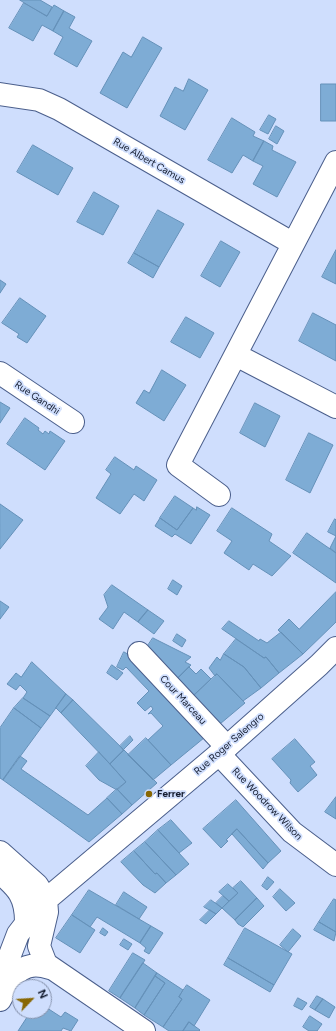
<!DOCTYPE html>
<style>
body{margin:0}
#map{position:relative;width:336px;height:1031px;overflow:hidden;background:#cfdefd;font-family:Figtree,sans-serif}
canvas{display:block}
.north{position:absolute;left:12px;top:979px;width:40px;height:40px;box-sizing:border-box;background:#cfdefd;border:1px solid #8591ab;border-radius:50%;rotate:65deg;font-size:11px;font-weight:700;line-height:16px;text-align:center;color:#151d30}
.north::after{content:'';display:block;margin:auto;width:14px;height:18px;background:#886703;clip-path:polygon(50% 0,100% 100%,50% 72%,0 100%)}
</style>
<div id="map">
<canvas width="336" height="1031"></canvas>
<div class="north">N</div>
</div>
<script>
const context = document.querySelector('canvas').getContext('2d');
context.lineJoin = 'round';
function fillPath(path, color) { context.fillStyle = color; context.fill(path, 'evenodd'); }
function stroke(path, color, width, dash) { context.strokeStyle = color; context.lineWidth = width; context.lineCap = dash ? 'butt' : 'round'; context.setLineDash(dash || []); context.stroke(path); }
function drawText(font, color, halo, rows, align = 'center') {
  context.font = font + ' Figtree,sans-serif'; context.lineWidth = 3.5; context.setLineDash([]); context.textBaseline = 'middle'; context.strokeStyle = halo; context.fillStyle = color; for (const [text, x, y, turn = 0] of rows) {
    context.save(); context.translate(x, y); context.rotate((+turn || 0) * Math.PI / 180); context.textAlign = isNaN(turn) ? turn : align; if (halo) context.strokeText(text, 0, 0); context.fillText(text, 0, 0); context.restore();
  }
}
const building = new Path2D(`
 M20,0H40L52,7L47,16Z
 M24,3L47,16L54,5L64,11L53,31L42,25L33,41L9,28Z
 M64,11L75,17L69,28L92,41L77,67L54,54L63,37L53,31Z
 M143,37L162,48L127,108L100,93L123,52L131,57Z
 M189,79L208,90L185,130L160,116L175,87L183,91Z
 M321,84H336V121H321Z
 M269,115L276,119L268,134L260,130Z
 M232,118L255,132L253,136L264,141L253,161L243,155L232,173L208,160Z
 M276,126L284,131L277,144L269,139Z
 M264,141L273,146L272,150L296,162L277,197L253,184L263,166L253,161Z
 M33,145L73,168L58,195L17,172Z
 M94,192L119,206L103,235L77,222Z
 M158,210L184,224L159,267L134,253Z
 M221,241L240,252L220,287L201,276Z
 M336,250V284L322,277Z
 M134,253L159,267L153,278L128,263Z
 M0,280L6,284L0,293Z
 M20,298L46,316L27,343L17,337L19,334L2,323Z
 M313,313L336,325V361L299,341Z
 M186,317L214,333L200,358L171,342Z
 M162,370L186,385L164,421L136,403L144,390L149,393Z
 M0,402L10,408L0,423Z
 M255,403L280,416L265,447L240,433Z
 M25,418L39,428L38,430L43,434L45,431L49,434L50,431L65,441L45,470L7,444Z
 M309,433L333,445L310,493L286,480Z
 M115,457L134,470L136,466L157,480L144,501L134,494L120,514L96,498L111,474L106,470Z
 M175,496L193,508L177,530L160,518Z
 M0,504L23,520L0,549Z
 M197,507L210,515L191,544L175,534L172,537L155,526L160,518L177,530L193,508L196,510Z
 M232,508L272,534L269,541L291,556L272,576L253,564L249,570L224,553L232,541L217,531Z
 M335,519L336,520V553L330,548L336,536L328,532Z
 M307,533L336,553V583L293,553Z
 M173,580L182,586L177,595L168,589Z
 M112,585L148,610L138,622L124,612L113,629L99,619L108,607L104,595Z
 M336,592V622L303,654L278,630L289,619L299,629Z
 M0,601L9,607L0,619Z
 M148,610L164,621L154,634L138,622Z
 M229,621L259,641L260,639L267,643L281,632L303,654L279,673L266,657L264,658L222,629Z
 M177,634L186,640L182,647L173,641Z
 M153,638L191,657L185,662L191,665L172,684L143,653Z
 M236,639L264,658L266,657L279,673L261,688L244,667L224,654Z
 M124,652L133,657L210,733L171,765L148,740L163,726L151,713L148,714L153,709L151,706L145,711L137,703L149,691L126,667L123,670L117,667Z
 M224,654L244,667L261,688L243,701L217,674L215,676L209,668L217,657L220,660Z
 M32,662L66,694L50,716L23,698L27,692L20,685L16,690L7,684L16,673L21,677Z
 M112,665L123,673L117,680L107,673Z
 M189,667L196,674L201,669L211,679L189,700L172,684Z
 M217,674L245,703L214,729L189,700Z
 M66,694L73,700L61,713L56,708Z
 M23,698L50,716L41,728L14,708Z
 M73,700L124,750L110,764L61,713Z
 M14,708L41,728L3,780L0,778V728Z
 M130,736L133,740L123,750L120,746Z
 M146,738L171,765L153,780L128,755Z
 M295,739L315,762L310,766L317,775L298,792L290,783L291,780L272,759Z
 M124,750L157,783L132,805L117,789L126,782L110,764Z
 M99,752L126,782L117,790L99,780L86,766Z
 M20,756L27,761L21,769L88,815L107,798L122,814L89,842L3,780Z
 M117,789L132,805L122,814L107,798Z
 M336,797V819L325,812Z
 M236,800L281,851L268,863L237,829L226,840L228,841L221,848L203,829Z
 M171,820L192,843L179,853L158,830Z
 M237,829L268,863L263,869L232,834Z
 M158,830L189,864L176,875L145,842Z
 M145,842L176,875L166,883L157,873L155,874L134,851Z
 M134,851L155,874L157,873L166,883L155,893L143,885L121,862Z
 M268,877L274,882L267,890L262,886Z
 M241,881L257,898L235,920L222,908L238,893L233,888Z
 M228,884L238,893L229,901L219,892Z
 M280,889L295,903L286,911L273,897Z
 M89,890L151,926L140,943L97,917L90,927L72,915Z
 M124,892L147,907L139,919L116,905Z
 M223,896L229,901L222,908L216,903Z
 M257,898L264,906L243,927L238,924L235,920Z
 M334,899L336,900V932L319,922Z
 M211,900L222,908L216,914L204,907Z
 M210,910L216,914L206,924L200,920Z
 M72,915L95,930L80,953L56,938Z
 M319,922L336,932L334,941L314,930Z
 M151,926L163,933L149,954L144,951L146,948L140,943Z
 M103,928L108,932L105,936L100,933Z
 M245,928L292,954L274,985L228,958Z
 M293,929L301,936L288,952L280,945Z
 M124,939L132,944L128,950L120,945Z
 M133,953L145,960L120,998L109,991Z
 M228,958L274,985L270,992L224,965Z
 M143,963L157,973L135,1008L120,998Z
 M157,973L183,990L179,997L182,999L163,1027L144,1015L165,983L155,976Z
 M155,976L165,983L144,1015L135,1008Z
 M187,985L210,1000L194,1026L189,1022L183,1031H169L163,1027L182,999L179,997Z
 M317,996L323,999L315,1010L310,1007Z
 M298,998L307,1003L302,1010L294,1006Z
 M323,999L335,1007L329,1018L315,1010Z
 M44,1006L61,1017L65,1012L78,1020L71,1031L63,1028L61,1031H18L31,1011H44Z
 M310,1016L322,1024L317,1031H309L303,1027Z
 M189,1022L200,1030L199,1031H183Z`);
fillPath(building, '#7eacd5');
stroke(building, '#6591b9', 1);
const street = new Path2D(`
 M0,94L39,100L59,109L292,243
 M236,355L336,407
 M0,373L73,422
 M219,495L178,465L336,162
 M139,653L227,747
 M219,754L292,832L336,865`);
const secondary = new Path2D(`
 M0,852L37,885L46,899L47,912L39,946L46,964L144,1031
 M0,873C18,888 26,897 26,922
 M0,981L18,934L41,904L219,754L319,665L336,648
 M0,1000C12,978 20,958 50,968`);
stroke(street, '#4b5f8c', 24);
stroke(secondary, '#4b5f8c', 24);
stroke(street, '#fff', 22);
stroke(secondary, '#fff', 22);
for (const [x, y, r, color] of [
 [149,794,4,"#886703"]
]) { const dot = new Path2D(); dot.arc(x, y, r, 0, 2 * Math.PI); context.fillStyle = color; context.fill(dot); stroke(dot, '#cfdefd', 1.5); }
drawText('10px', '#151d30', '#cfdefd', [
 ["Rue Albert Camus",149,161,30],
 ["Rue Gandhi",37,398,34],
 ["Cour Marceau",183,700,47],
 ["Rue Roger Salengro",229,744,-41],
 ["Rue Woodrow Wilson",267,804,46]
]);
drawText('bold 10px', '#151d30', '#cfdefd', [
 ["Ferrer",157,794]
], 'left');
</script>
